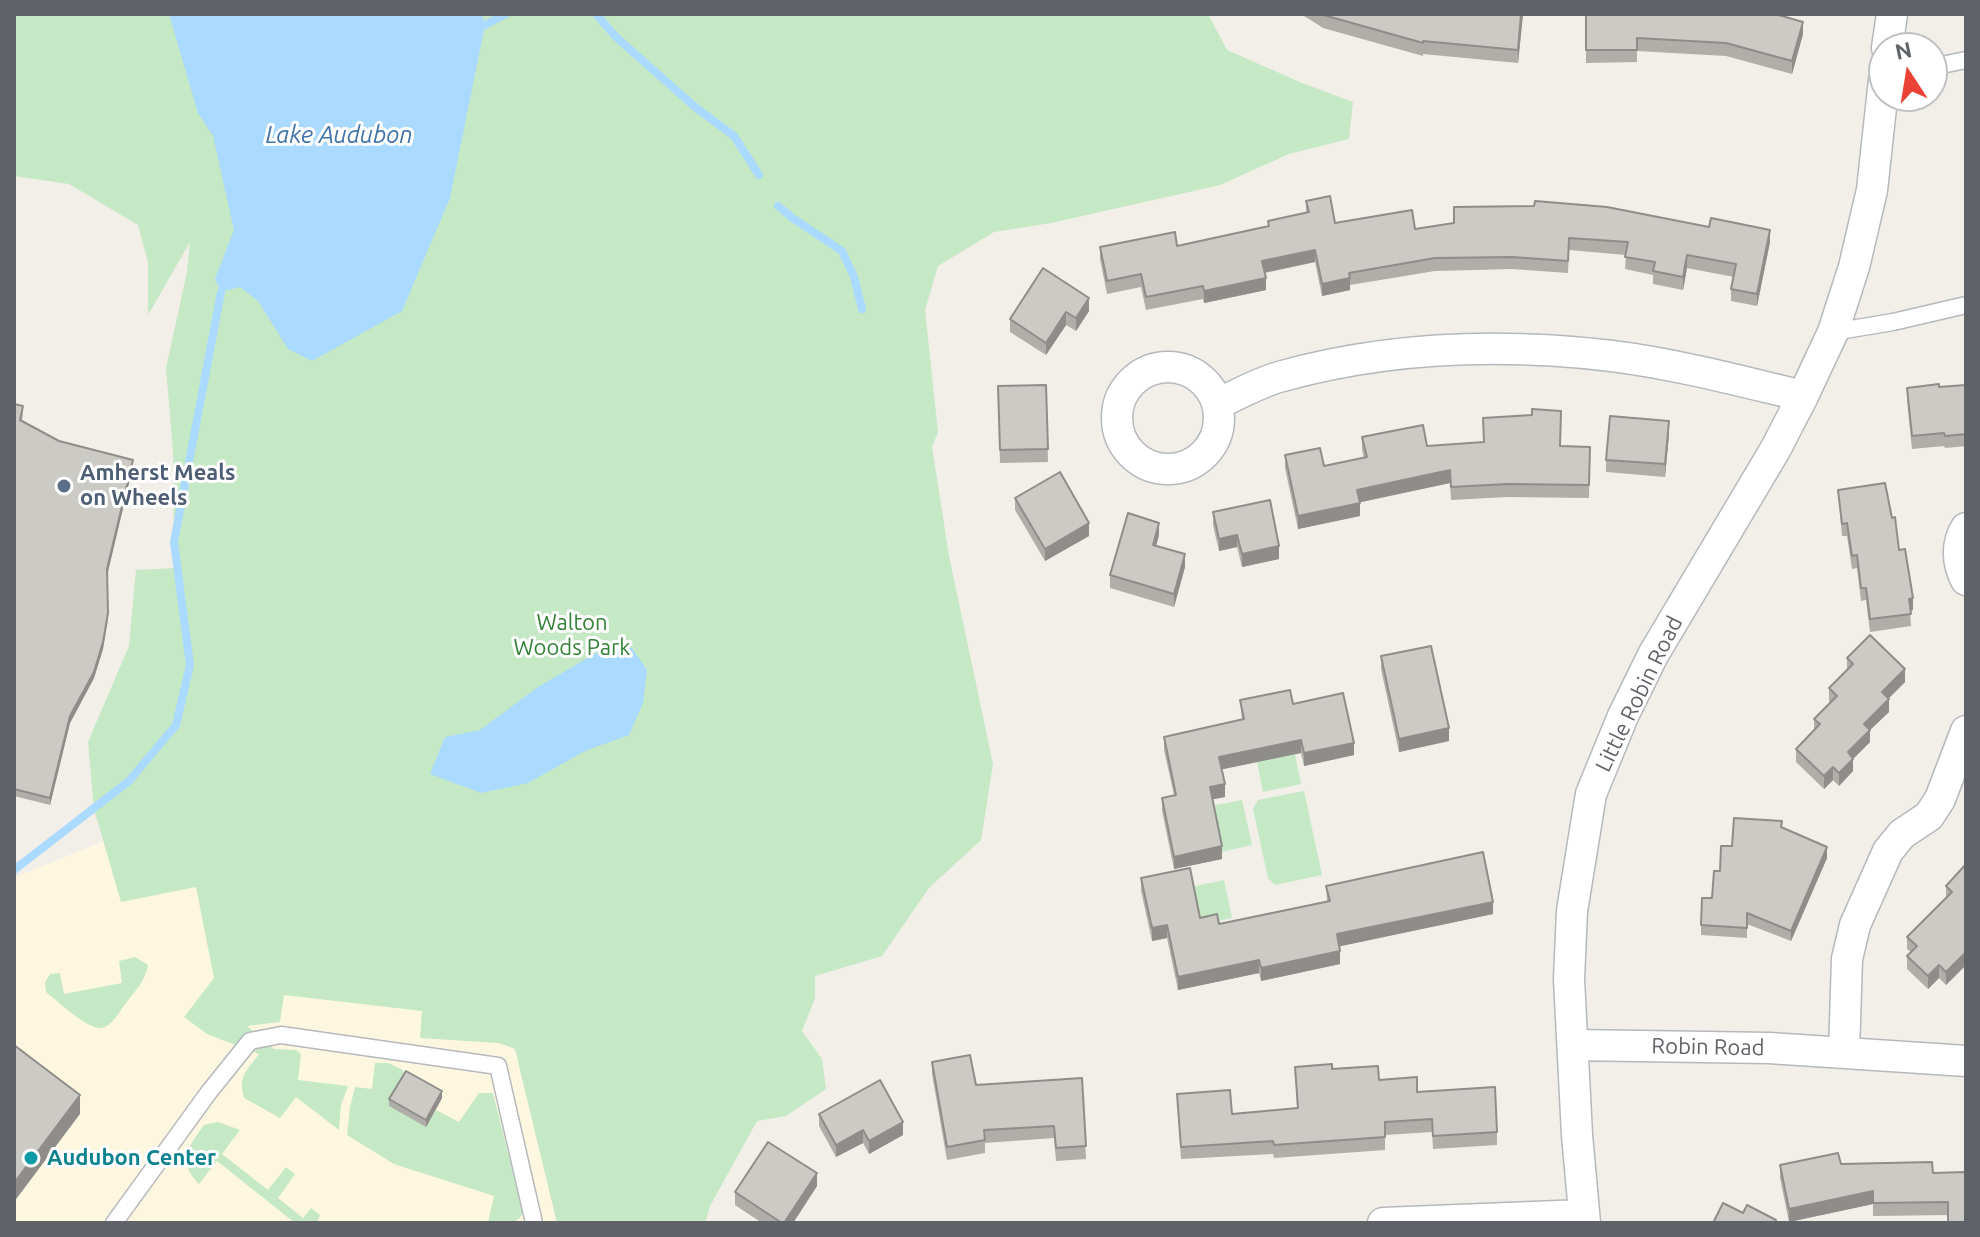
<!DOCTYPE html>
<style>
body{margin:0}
#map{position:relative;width:1980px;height:1237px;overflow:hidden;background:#f1efe8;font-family:Ubuntu,sans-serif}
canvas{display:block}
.frame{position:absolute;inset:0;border:16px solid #5f6368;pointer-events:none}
.north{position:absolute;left:1868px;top:32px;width:80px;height:80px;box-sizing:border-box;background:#fff;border:2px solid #bfc1c3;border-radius:50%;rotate:348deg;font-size:22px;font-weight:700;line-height:32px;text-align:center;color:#5f6368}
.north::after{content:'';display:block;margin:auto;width:28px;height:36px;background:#ea4335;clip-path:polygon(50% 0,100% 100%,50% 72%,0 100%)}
</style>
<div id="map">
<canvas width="1980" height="1237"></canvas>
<div class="frame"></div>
<div class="north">N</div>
</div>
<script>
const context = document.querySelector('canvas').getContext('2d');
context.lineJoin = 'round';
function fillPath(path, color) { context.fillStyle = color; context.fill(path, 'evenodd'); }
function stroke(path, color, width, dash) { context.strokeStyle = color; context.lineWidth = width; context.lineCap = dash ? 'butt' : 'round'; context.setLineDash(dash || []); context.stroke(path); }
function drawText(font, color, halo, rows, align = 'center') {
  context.font = font + ' Ubuntu,sans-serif'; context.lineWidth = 6; context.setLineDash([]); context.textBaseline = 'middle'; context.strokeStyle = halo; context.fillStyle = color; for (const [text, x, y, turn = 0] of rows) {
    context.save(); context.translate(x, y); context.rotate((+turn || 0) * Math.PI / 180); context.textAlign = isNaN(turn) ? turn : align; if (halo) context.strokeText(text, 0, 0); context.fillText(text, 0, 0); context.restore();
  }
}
fillPath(new Path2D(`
 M210,797L508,1021L557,1223H14V878Z`), '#fef7e0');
fillPath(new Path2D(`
 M14,14H1208L1227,50L1302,83L1353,102L1349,139L1289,154L1220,185L1051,223L994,232L938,266L925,310L938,432L932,447L949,556L993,764L981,840L929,888L882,956L815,976V998L802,1031L822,1059L826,1089L786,1116L757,1121L710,1206L705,1223H557L515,1049L499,1043L420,1038L422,1011L284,995L280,1022L247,1026L274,1049L296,1050L301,1054L298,1080L348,1086L341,1105L339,1130L296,1097L280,1118L244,1098C238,1075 246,1072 259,1054L207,1034L184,1017L214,978L196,887L121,902L94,809L88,742L129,646L136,570L177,568L174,542L173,451L166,368L187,272L190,242L148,315V262L138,225L69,184L14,176Z
 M1295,754L1301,784L1263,792L1257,762Z
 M1304,791L1322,875L1275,885L1268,878L1253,809L1258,800Z
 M1242,800L1252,845L1221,852L1211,806Z
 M1224,880L1232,918L1199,925L1191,887Z
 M135,957L148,965C146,980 135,991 126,1003C120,1010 114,1023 105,1027C91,1034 58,1001 46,992L45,982L50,974L60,973L64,994L122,983L119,961Z
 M375,1063H388L403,1070L425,1126L436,1110L459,1122L479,1093H493L523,1213C517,1226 500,1225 488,1222L494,1196L394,1164L347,1135L350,1107L355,1087L372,1089Z
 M218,1122L240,1130L222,1154L268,1190L286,1167L295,1174L278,1198L303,1218L311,1208L320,1215L317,1223H295L217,1161L199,1184C176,1161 189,1146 204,1125Z`), '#c5e8c5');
fillPath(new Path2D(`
 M169,14H482L485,25L450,198L402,311L312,361L288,349L258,301L240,287L221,292L215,279L234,230L213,136L198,113Z
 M610,645L632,648L647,670L643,703L629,735L585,751L528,783L481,793L430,774L445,737L480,730L538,687Z`), '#aadaff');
stroke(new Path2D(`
 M596,14L616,37L695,107L734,136L759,175
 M485,25L506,14
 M778,206L794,219L842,251L854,277L862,309
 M14,870L129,781L176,725L190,665L174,542L221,292`), '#aadaff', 8);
const service = new Path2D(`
 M1932,67L1966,60
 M1833,332L1893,322L1966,305
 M114,1223L209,1092L250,1041L281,1035L498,1066L534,1223`);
const minor = new Path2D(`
 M1887,48L1892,14
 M1117 418a51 51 0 1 1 102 0a51 51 0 1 1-102 0Z
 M1217,404C1237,395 1258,383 1279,377C1386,347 1502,343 1612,356C1676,364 1740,381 1803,396
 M1966,528C1956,544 1957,563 1966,580
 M1573,1045L1769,1048L1966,1061
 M1844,1052L1847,959L1855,925L1888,851L1902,834L1929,816L1940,799L1966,731
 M1383,1223L1583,1215
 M1585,1223L1577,1135L1569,979L1572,911L1591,794L1623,716L1653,655L1775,450L1803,396L1833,332L1854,267L1872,190L1884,80`);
stroke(service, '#b5b8bc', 19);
stroke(minor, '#b5b8bc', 33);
stroke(service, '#fff', 16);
stroke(minor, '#fff', 30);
fillPath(new Path2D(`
 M1301,14H1523L1518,63L1423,54V56L1323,28Z
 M1586,14L1803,34L1792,74L1726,56L1637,51V62L1586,63Z
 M1306,201L1335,223L1415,229L1770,242L1757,306L1731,301V289L1734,277L1687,268L1683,290L1653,284V275L1625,269L1626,255L1569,250L1568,273L1512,269L1435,271L1350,285V290L1322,296L1315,262L1265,273L1266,290L1204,303L1203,299L1146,310L1141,287L1107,294L1100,259V247L1177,246L1268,226V221L1306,212Z
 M1043,268L1089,311L1076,331L1066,325L1046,355L1010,332V319Z
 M1046,385L1048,462L1000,463L998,386Z
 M1966,385V446L1945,448L1944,446L1912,449L1907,400V388L1939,387Z
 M14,404L23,413L22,421L59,441L133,466L107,575L108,620L103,649L94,678L70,723L50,805L14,796Z
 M1483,418L1560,446L1590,447L1589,498L1508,497L1451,500L1450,483L1360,502V516L1298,529L1285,468V455L1324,466L1364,458L1362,450V437L1427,446L1483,442Z
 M1669,434L1665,477L1606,472V460Z
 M1838,490L1892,518L1913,610L1910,611L1911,626L1870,632L1866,600L1861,601L1857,568L1852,569L1847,536H1842Z
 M1015,498L1089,536L1045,561L1015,510Z
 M1213,512L1279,559L1242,567L1237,547L1219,551L1213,525Z
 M1159,535L1156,546L1185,567L1174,607L1110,588V575Z
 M1381,656L1449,741L1399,752L1381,669Z
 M1847,658L1905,682L1888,699L1889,712L1870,730V742L1853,759V771L1839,786L1833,780L1824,789L1796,762V749L1814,730V719L1830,702L1829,701V688L1847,670Z
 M1240,700L1293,704L1354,755L1304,766L1301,753L1222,769L1225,797L1212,799L1222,859L1174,869L1162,811V798L1174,795L1164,750V737L1242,720Z
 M1781,827L1827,858L1791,941L1747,924V938L1701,935V925L1712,898L1720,871L1732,846Z
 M1966,864V965L1946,985L1939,978L1928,989L1907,969V956L1911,952L1907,949V937L1946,897V886Z
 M1141,878L1200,918L1219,924L1327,901L1326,886L1493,914L1339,946L1340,964L1261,981L1259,973L1178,990L1167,938L1152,941L1141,891Z
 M932,1062L976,1085L1082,1078L1086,1159L1056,1161L1054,1138L985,1143V1153L947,1160L932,1074Z
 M1295,1067L1332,1069L1379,1080L1417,1092L1497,1132V1145L1433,1149L1432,1132L1385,1135V1150L1274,1158L1273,1154L1181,1159L1177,1094L1232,1114L1297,1108Z
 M442,1098L426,1127L389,1106V1099Z
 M819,1114L903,1135L869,1154L863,1143L836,1157L819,1126Z
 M1841,1164L1933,1173L1966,1172L1948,1215L1873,1216V1204L1789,1222L1780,1178V1165Z
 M817,1186L793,1223H762L735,1205V1192Z`), '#afaea9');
fillPath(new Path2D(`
 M1521,14H1523L1518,63V50Z
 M1803,22V34L1792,74V61Z
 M1770,230V242L1757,306V294Z
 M1315,250V262L1262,273V261Z
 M1687,255V268L1683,290V277Z
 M1266,278V290L1204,303V291Z
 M1350,278V290L1322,296V284Z
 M1089,298V311L1076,331V318Z
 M1066,312V325L1046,355V343Z
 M1669,421V434L1665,477V464Z
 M133,460V466L107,576V569Z
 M1450,470V483L1357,503V490Z
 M1360,503V516L1298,529V516Z
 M1089,523V536L1045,561V549Z
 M1159,523V535L1153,558V545Z
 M1237,535V547L1219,551V539Z
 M1279,546V559L1242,567V554Z
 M1185,554V567L1174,607V594Z
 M1913,598V610L1909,611V599Z
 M108,613L103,649L94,678L70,723L50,805V798L70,716Z
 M1905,669V682L1882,705V692Z
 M1889,699V712L1870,730V742L1853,759V771L1839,786V773L1848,752L1864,724Z
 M1449,728V741L1399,752V739Z
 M1301,740V753L1219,770V757Z
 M1354,743V755L1304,766V753Z
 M1833,767V780L1824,789V776Z
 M1225,784V797L1210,800V787Z
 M1222,846V859L1174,869V857Z
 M1827,847V858L1791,941V931Z
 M1493,902V914L1337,947V934Z
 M1167,925V938L1152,941V928Z
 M1966,941V965L1946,985V972Z
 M1340,951V964L1261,981V968Z
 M1259,960V973L1178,990V977Z
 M1939,965V978L1928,989V976Z
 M442,1091V1098L426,1127V1120Z
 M80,1095V1114L14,1202V1183Z
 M903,1122V1135L869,1154V1141Z
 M863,1130V1143L836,1157V1145Z
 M817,1173V1186L793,1223H784Z
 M1873,1191V1204L1789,1222V1209Z`), '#8f8d8a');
const building = new Path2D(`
 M1320,14H1521L1518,50L1423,41V43Z
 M1586,14H1775L1803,22L1792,61L1726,43L1637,38V50H1586Z
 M1330,196L1335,223L1412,210L1415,229L1454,223V207L1534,206L1535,201L1607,207L1709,227L1711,218L1770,230L1757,294L1731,289L1736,264L1687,255L1683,277L1653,271L1655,262L1625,257L1628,242L1569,238L1568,261L1512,257L1435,258L1349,273L1350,278L1322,284L1315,250L1262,261L1266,278L1204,291L1203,286L1146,297L1141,274L1107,281L1100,247L1175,232L1177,246L1269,226L1268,221L1309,212L1306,201Z
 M1043,268L1089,298L1076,318L1066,312L1046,343L1010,319Z
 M1939,384V387L1966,385V434L1945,436L1944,433L1912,436L1907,388Z
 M1046,385L1048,449L1000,450L998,386Z
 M14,404L23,406L20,420L59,441L133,460L107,569L108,613L103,642L94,672L70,716L50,798L14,789Z
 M1532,409L1561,411L1560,446L1590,447L1589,485L1508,484L1451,487L1450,470L1357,490L1360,503L1298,516L1285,455L1320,448L1324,466L1367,457L1362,437L1423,425L1427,446L1484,442L1483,418L1532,415Z
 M1610,416L1669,421L1665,464L1606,460Z
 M1060,472L1089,523L1045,549L1015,498Z
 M1885,483L1892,518L1895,517L1899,550L1905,549L1913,598L1909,599L1911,614L1870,619L1866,588H1861L1857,555L1852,556L1847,523L1842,524L1838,490Z
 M1270,500L1279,546L1242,554L1237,535L1219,539L1213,512Z
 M1128,513L1159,523L1153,545L1185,554L1174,594L1110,575Z
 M1870,635L1905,669L1882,692L1889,699L1864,724L1870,730L1848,752L1853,759L1839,773L1833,767L1824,776L1796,749L1820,724L1814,719L1837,696L1829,688L1853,664L1847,658Z
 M1431,646L1449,728L1399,739L1381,656Z
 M1290,690L1293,704L1343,693L1354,743L1304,753L1301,740L1219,757L1225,784L1210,787L1222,846L1174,857L1162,798L1176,795L1164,737L1244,719L1240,700Z
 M1734,818L1782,821L1781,827L1827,847L1791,931L1747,913V928L1701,925L1702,898H1712L1714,871H1720L1721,846H1732Z
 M1483,852L1493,902L1337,934L1340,951L1261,968L1259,960L1178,977L1167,925L1152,928L1141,878L1190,868L1200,918L1217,914L1219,924L1330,901L1326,886Z
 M1966,864V952L1946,972L1939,965L1928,976L1907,956L1917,946L1907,937L1952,892L1946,886Z
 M14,1045L80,1095L14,1183Z
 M970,1055L976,1085L1082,1078L1086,1146L1056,1148L1054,1126L984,1130L985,1140L947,1147L932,1062Z
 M1332,1064V1069L1378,1066L1379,1080L1417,1077V1092L1495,1087L1497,1132L1433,1136L1432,1119L1385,1122V1137L1274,1145L1273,1141L1181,1147L1177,1094L1230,1090L1232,1114L1298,1108L1295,1067Z
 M406,1071L442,1091L426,1120L389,1099Z
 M880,1080L903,1122L869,1141L863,1130L836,1145L819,1114Z
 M768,1142L817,1173L784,1223H782L735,1192Z
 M1838,1153L1841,1164L1932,1162L1933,1173L1966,1172V1223H1948V1202L1873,1203V1191L1789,1209L1780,1165Z
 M1723,1203L1743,1213L1747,1205L1776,1220L1774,1223H1713Z`);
fillPath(building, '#cccac5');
stroke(building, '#8f8d8a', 2);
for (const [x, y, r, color] of [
 [64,486,8,"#5c6f8a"],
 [31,1158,8,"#0f9aa8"]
]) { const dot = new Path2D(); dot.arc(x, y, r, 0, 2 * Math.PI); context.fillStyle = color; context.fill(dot); stroke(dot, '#fff', 3); }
drawText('bold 22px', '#4e5e75', '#fff', [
 ["Amherst Meals",80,473],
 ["on Wheels",80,498]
], 'left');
drawText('22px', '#348238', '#fff', [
 ["Walton",572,623],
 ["Woods Park",572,648]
]);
drawText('22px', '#5f6368', '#fff', [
 ["Little Robin Road",1639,694,-64],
 ["Robin Road",1708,1047,1]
]);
drawText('bold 22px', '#0d838f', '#fff', [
 ["Audubon Center",47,1158]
], 'left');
drawText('italic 24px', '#4174aa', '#fff', [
 ["Lake Audubon",339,135]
]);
</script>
